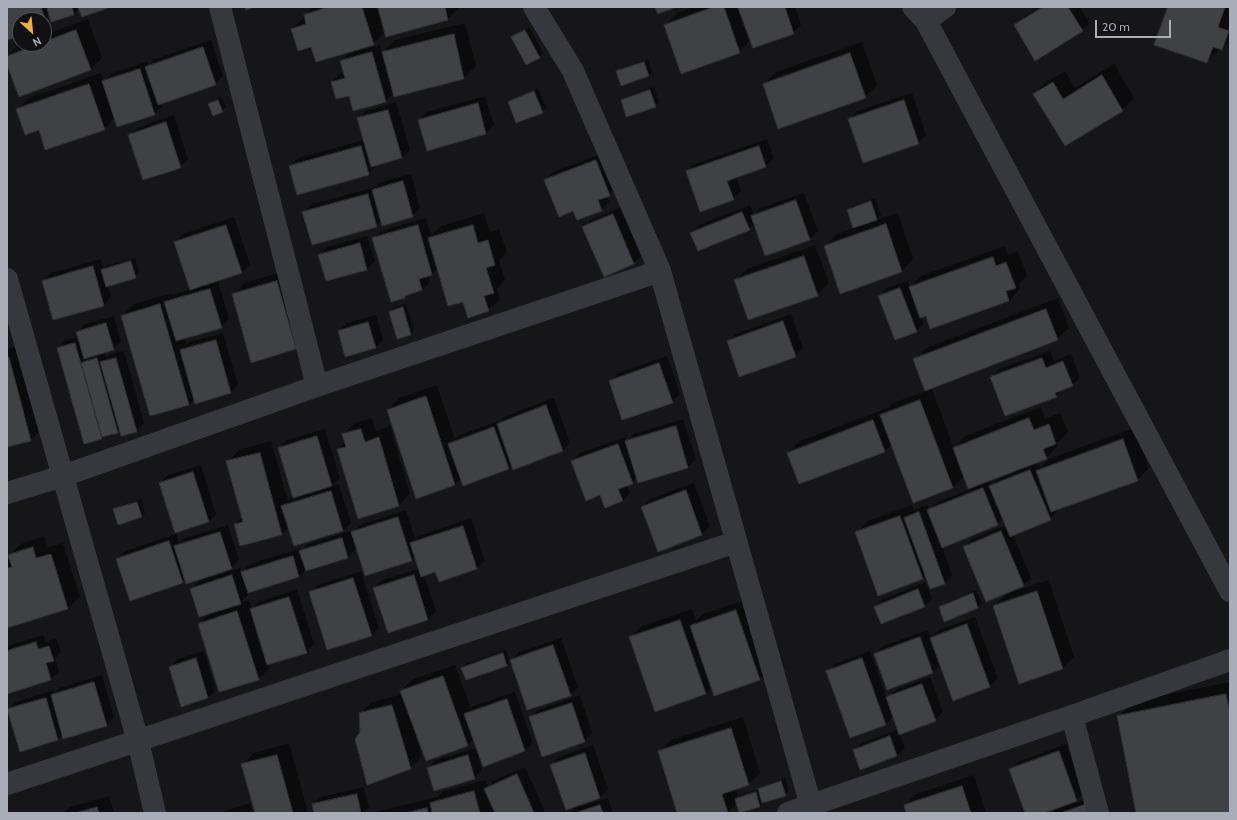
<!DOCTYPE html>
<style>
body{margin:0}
#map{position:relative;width:1237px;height:820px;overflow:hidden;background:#161618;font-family:Cabin,sans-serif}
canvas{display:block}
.frame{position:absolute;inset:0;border:8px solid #a8adb8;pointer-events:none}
.north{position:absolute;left:12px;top:12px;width:40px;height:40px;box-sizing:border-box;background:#111113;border:1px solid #4d4f55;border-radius:50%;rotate:153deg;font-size:11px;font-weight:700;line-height:16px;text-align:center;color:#a8adb8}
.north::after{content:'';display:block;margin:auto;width:14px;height:18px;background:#f2b134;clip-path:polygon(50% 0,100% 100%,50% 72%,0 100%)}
.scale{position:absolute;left:1095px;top:20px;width:76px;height:18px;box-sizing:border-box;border:2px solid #a8adb8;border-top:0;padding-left:5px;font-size:12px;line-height:14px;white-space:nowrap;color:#a8adb8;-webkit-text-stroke:3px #111113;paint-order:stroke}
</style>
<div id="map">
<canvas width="1237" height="820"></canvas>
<div class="frame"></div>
<div class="north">N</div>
<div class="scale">20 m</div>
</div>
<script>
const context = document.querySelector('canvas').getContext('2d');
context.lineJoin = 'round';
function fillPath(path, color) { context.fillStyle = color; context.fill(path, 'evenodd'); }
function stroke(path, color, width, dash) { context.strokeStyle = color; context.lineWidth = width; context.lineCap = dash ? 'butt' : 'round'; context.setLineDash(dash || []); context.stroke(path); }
fillPath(new Path2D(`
 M7,7H108L80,8L74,14L50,15L44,21L20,20V35L7,39Z
 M313,7H377L382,22L383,21L379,7H459L448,19L387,35L386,31L373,44L312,46L292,29L305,17V15Z
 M694,7H795L801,25L793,33L751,40L739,52L665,25L677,13Z
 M1040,7H1080L1090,23L1082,30L1015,26L1023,18Z
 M1169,7H1230L1229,15L1230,16V41L1221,49L1219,48L1218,51L1207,62Z
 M88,19L102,58L91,69L7,62V56L17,46L21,44H44V35Z
 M465,23L476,66L464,78L394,95V93L386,101L349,94L332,82L340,74L344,73L341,61L349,53L380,45L382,53L395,40Z
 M529,27L543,53L539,57L512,37L516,34Z
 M211,40L223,76L216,84L161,103L162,106L154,114L115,118L104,129H39L17,109L29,98L101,73L104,81L111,74L148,61L149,65L155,59Z
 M862,42L877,85L865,97L764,84L776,72Z
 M648,59L652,72L649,76L618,72L621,68Z
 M1114,64L1134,98L1122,110L1065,145L1034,94L1046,82L1065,71L1075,88Z
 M654,87L659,102L655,106L622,100L626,97Z
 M538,88L546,108L542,112L509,103L513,99Z
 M912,93L926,135L918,143L849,119L857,111Z
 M485,96L494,125L486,133L427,149L419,120L427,112Z
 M221,97L226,107L222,111L209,104L212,101Z
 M396,102L410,150L402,158L376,165V166L368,174L290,166L298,158L364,140L359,119L366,111Z
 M174,115L188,159L180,167L129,135L137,128Z
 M767,139L774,158L766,166L736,177L741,191L733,199L687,171L695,164Z
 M604,153L617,187L607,196L609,202L601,210H574L545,180L553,172Z
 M411,174L420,208L412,216L381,221L376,226L304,212L312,204L376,187L381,182Z
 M804,193L818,231L810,239L755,224L749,229L691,233L699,225L750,205L754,214L760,208Z
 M875,198L881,215L874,221L898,213L913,259L902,271L841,293L825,246L836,235L854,228L848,210L852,206Z
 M621,207L642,255L634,263L604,276L583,228L591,220Z
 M484,213L490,232L499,229L507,253L499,260L505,280L497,289L500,299L488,310L464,301L438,268L432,274L428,275L430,282L422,290L408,294L405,297L373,239L381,231L426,218L431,236L441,226Z
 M234,217L250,264L242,272L218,280L229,319L221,327L185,338L187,345L189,342L223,333L238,385L231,393L195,398L189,404L122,316L134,304L172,293V295L191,289L176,242L183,234Z
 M367,236L375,261L367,269L327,280L319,255L327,247Z
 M815,245L829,283L817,295L735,280L747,269Z
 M1005,246L1008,255L1018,251L1027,276L1019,284L1020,289L1009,300L926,315L921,316L924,324L916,331L879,296L887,288L908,281L910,287L921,276Z
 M135,258L139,273L135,277L108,285L111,297L104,305L43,281L51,273L101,259L103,269L106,266Z
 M289,270L308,337L296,348L252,361L233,295L244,283Z
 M1058,298L1069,328L1057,339L931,387L954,448L965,436L1041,407L1045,419L1060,413L1068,432L1057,443L1058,446L1046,458L1037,461L1040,468L1049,459L1134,428L1149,468L1137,480L1057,509L1058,511L1050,519L1013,535L1031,578L1023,585L964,547L972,539L1006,525L1003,518L997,524L942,546L952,575L945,583L930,588L926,575L923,578L856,533L868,521L912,505L914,510L927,505L929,510L936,503L988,482V480L964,476L953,487L914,502L892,444L885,451L799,483L788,453L800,441L885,409L886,410L893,403L926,391L914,360L926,348ZM1017,469L1018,470L998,479L992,484L990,479Z
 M406,304L414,330L411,334L390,312L393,308Z
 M791,314L803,348L795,356L728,341L736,334Z
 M376,315L383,340L375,348L339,331L347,323Z
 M114,316L121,342L113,349L105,352L106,358L109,355L124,351L144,423L136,431L120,429L117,432L104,436L102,438L85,443L58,348L66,340L79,337L77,332L85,324Z
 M21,346L42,429L30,440L7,446V349Z
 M1050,351L1054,361L1071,354L1080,377L1072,385L1064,388L1056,396L991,377L999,369Z
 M667,356L680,394L672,402L610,381L618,373Z
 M437,385L455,439L457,436L501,420L506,416L554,398L570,443L563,451L513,464L509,468L464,485L461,478L455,484L388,410L399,398Z
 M372,418L376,431L390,426L410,494L399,505L338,450L345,442L343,435L355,423Z
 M683,419L696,459L688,467L639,482L637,477L632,483L627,485L630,493L622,501L601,494L572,461L580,453L626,437L627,441L634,434Z
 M325,429L340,478L331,486L339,484L351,523L343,530L294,545L289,527L282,534L241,545L235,524L243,517L228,462L239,450L271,441L288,501L290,498L294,497L279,448L287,440Z
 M201,465L216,514L208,522L176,532L179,542L183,539L228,525L239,560L231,568L185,579L182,582L117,559L125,551L176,534L160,483L168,475Z
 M694,483L710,526L702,534L658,551L642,507L650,499Z
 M141,499L145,513L142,516L114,510L118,506Z
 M406,510L415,539L419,536L471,518L485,561L477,568L436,571L424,575L436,611L428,619L388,631L374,588L382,580L419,569L415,556L411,560L357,548L348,557L306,569L299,576L247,592L248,595L240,603L249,600L252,609L259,602L297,589L314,644L307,652L269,664L270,668L258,679L199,624L210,613L191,589L199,581L240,568L241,573L250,564L301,548V551L308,544L350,531L351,534L360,525Z
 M44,536L48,547L63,543L80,597L68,608L7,627V561L11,560L9,555L21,544Z
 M361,571L379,628L371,636L310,593L318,585Z
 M1049,580L1074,657L1062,668L994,606L1006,594Z
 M926,582L932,598L924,606L875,607L883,599Z
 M976,590L982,603L978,607L945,621L940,608L943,604Z
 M748,599L771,667L759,679L712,687L705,694L630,637L642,626L692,609L696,621L703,614Z
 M975,617L998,678L990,686L954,700L941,664L933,672L875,654L883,646L928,630L931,638L939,630Z
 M43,635L46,642L56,638L61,652L55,659L59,671L51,679L7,693V646Z
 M561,638L578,687L570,695L511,660L519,652Z
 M506,650L510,661L507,665L466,678L463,668L466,664Z
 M204,651L216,690L208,698L170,667L178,659Z
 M870,651L887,698L895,690L930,677L943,712L935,720L900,733L905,748L897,755L861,769L854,751L862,743L899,729L894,716L886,724L851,737L827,672L835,664Z
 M455,665L471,709L473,706L515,692L533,743L525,751L474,738L468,745L418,736L416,737L422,756L410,768L361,733L360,713L372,702L403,694L401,691L413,679Z
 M102,675L114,717L106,725L63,734L58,740L8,710L16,702L54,690V693L60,688Z
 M1230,682V813H1137L1119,716L1134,701Z
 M580,695L592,733L584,741L530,718L538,710Z
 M743,717L760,773L749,784L736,788L738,797L740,795L759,789L763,786L785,778L789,791L785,795L764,802L760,806L740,812L737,803L727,813H678L659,752L671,740Z
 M289,743L308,813H256L242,765L254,753Z
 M1066,744L1084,792L1076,800L1041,813H1026L1010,770L1018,762Z
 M593,745L608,789L600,797L566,808L551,765L559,757Z
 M476,748L482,770L474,778L428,768L436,760Z
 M525,767L545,812L543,813H371L437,797L442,792L486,780L488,787L493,781Z
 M974,775L986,813H907L905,805L916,794Z
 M364,787L369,807L364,813H315L313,805L321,797Z
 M109,796L114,813H64L70,807Z
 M1094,797L1100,813H1052L1054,810Z
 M608,798L613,813H570L575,808Z
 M250,803L253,813H218Z`), '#0007');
const building = new Path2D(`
 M7,7H41L46,21L44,22V20H20V36L7,40Z
 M47,7H72L74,15L51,22Z
 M78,7H111L82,17Z
 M245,7H255L246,10Z
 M328,7H362L374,45L316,62L311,47L298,51L291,29L306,24L304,15Z
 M378,7H445L448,20L386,37Z
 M655,7H677L658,14Z
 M714,7H724L740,53L681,74L664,25Z
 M738,7H785L794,34L753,48Z
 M1043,7H1068L1083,31L1035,61L1014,25Z
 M1168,7H1225L1218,27L1229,31L1222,50L1213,47L1207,63L1154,45Z
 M76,30L91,70L19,97L7,65V56L39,44H44V42Z
 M525,30L540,58L526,65L511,37Z
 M454,34L464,79L394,97L382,52Z
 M203,47L216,85L158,105L145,67Z
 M372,52L386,102L353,111L349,96L336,99L331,82L345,78L340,61Z
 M850,53L866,98L778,129L763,84Z
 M644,62L649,76L621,86L616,71Z
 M140,69L155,115L117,127L102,81Z
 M1102,75L1123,111L1065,146L1033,94L1053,82L1063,99Z
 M89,84L105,130L45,150L39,130L25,135L16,109Z
 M650,90L656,107L626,117L621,100Z
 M534,91L543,113L516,123L508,102Z
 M218,100L223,112L213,116L208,104Z
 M904,100L919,144L863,163L848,119Z
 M478,103L486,134L427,151L418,120Z
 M388,110L402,158L371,167L357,118Z
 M166,122L181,168L143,180L128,135Z
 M361,146L369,175L297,195L289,166Z
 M759,146L766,167L727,181L734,200L700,212L686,171Z
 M596,160L610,196L598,200L602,211L577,220L573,211L559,217L544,180Z
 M403,181L413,217L382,226L372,190Z
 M368,194L377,227L312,245L302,212Z
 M796,200L810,240L765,256L751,216Z
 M871,201L877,220L853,228L847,210Z
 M742,212L750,230L698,251L690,233Z
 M613,214L634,264L604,277L582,227Z
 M886,224L902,272L840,294L824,246Z
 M226,225L242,273L190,290L174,242Z
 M418,225L432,275L419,279L422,290L405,296V298L391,302L372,238Z
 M473,225L478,243L488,240L495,265L486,268L494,293L484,296L489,311L468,318L463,302L448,306L428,238Z
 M360,243L367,270L326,281L318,255Z
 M804,256L818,296L748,320L734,280Z
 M993,257L996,266L1006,262L1016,288L1006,291L1009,301L930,329L926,316L920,318L909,287Z
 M131,261L136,278L106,287L101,270Z
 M93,266L104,306L53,320L42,281Z
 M277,281L296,349L251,363L232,294Z
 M900,288L917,332L895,340L878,296Z
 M210,289L222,328L176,341L164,302Z
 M160,304L189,405L150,416L121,316Z
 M403,307L411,335L397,339L389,312Z
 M1046,309L1058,340L925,391L913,359Z
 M783,321L796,357L739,377L727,341Z
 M368,322L376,348L345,357L338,331Z
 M106,323L114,350L84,359L76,332Z
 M216,340L231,393L195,404L180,350Z
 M75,343L102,439L84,444L57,348Z
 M7,357H9L31,441L7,447Z
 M97,358L118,433L102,437L81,363Z
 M116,358L137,432L121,436L100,362Z
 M1042,358L1046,368L1063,361L1073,386L1055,393L1057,397L1005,416L990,377Z
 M659,363L673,403L622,420L609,381Z
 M426,396L455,485L416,499L387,410Z
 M920,400L953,488L913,503L880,415Z
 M546,405L563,451L513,470L497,424Z
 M1029,418L1034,430L1049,424L1056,444L1043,449L1047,459L968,489L953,448Z
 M873,420L885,452L799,484L787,453Z
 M676,426L688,468L638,483L625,441Z
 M494,427L509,469L463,486L448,444Z
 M361,429L365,442L379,437L399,506L358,519L337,449L346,447L342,434Z
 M317,436L332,486L293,498L278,448Z
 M1123,439L1138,481L1051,512L1036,471Z
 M618,444L633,484L618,489L623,501L605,508L600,495L586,501L571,461Z
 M260,453L282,535L240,546L234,524L243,522L226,461Z
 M1030,470L1051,520L1010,537L989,486Z
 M193,472L209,522L175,533L159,483Z
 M983,488L998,525L942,548L927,510Z
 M686,490L702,535L658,552L641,507Z
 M331,491L343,531L294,546L281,506Z
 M137,502L142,517L118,525L113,509Z
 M919,512L945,584L930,589L904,518Z
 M900,516L923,579L878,596L855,532Z
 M398,517L412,561L365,576L351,532Z
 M463,526L477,569L439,582L435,572L421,577L410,543Z
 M1001,531L1024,586L986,602L963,547Z
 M220,532L232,569L186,584L174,546Z
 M342,538L348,558L306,571L299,551Z
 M169,541L183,583L130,601L116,559Z
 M33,547L36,558L51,554L68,609L7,628V568L12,567L8,555Z
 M293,556L299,577L248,593L241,572Z
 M232,575L241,604L199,617L190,589Z
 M414,575L428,620L388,633L373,588Z
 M353,578L372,636L327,650L309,592Z
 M918,589L925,607L881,624L874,607Z
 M1037,591L1063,669L1019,684L993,606Z
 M973,593L978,608L944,622L939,607Z
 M289,597L307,653L267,665L250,609Z
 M736,610L760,680L714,696L690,626Z
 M237,611L259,680L219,692L198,624Z
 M680,620L706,694L655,712L629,637Z
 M967,624L990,687L953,701L930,638Z
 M920,637L933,673L887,690L874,654Z
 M36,642L38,649L49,646L54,661L46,663L51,680L7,694V651Z
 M553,645L571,696L527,710L510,660Z
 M503,653L507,666L466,680L461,668Z
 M196,658L208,698L181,707L169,667Z
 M862,658L886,725L850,738L826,671Z
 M443,676L468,746L426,761L400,691Z
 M94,682L107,726L63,739L51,695Z
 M922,684L936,721L899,735L886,697Z
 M1226,694L1230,713V813H1136L1117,716Z
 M46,698L58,740L20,752L7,709Z
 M507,699L525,751L483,767L464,714Z
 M572,703L585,742L542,757L529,717Z
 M392,705L411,769L367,785L355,739L360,732L359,713Z
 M731,728L749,785L722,794L728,813H677L658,751Z
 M890,736L897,756L860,770L853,750Z
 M1059,751L1077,801L1044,813H1025L1009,769Z
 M585,753L600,798L566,810L550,765Z
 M277,755L293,813H255L241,764Z
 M468,755L475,779L434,791L427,768Z
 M517,774L534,813H495L484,789Z
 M781,781L786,796L762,803L758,789Z
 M962,786L971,813H906L904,805Z
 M474,791L480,813H432L430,803Z
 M756,792L760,807L739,813L735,799Z
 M357,794L361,813H314L312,804Z
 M1087,804L1089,813H1061Z
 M600,805L603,813H575Z
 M97,807L99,813H76Z
 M427,808L428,813H406Z`);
fillPath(building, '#404145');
stroke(building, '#303034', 1);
stroke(new Path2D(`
 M220,7L317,386
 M534,7L573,71L660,271L813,813
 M913,7L926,21L1230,591
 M926,21L945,7
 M7,279L138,741L155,813
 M7,493L63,476L317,386L660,271
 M1072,716L1098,813
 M7,784L736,542
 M788,813L1072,716L1230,660`), '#37383d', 22);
</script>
